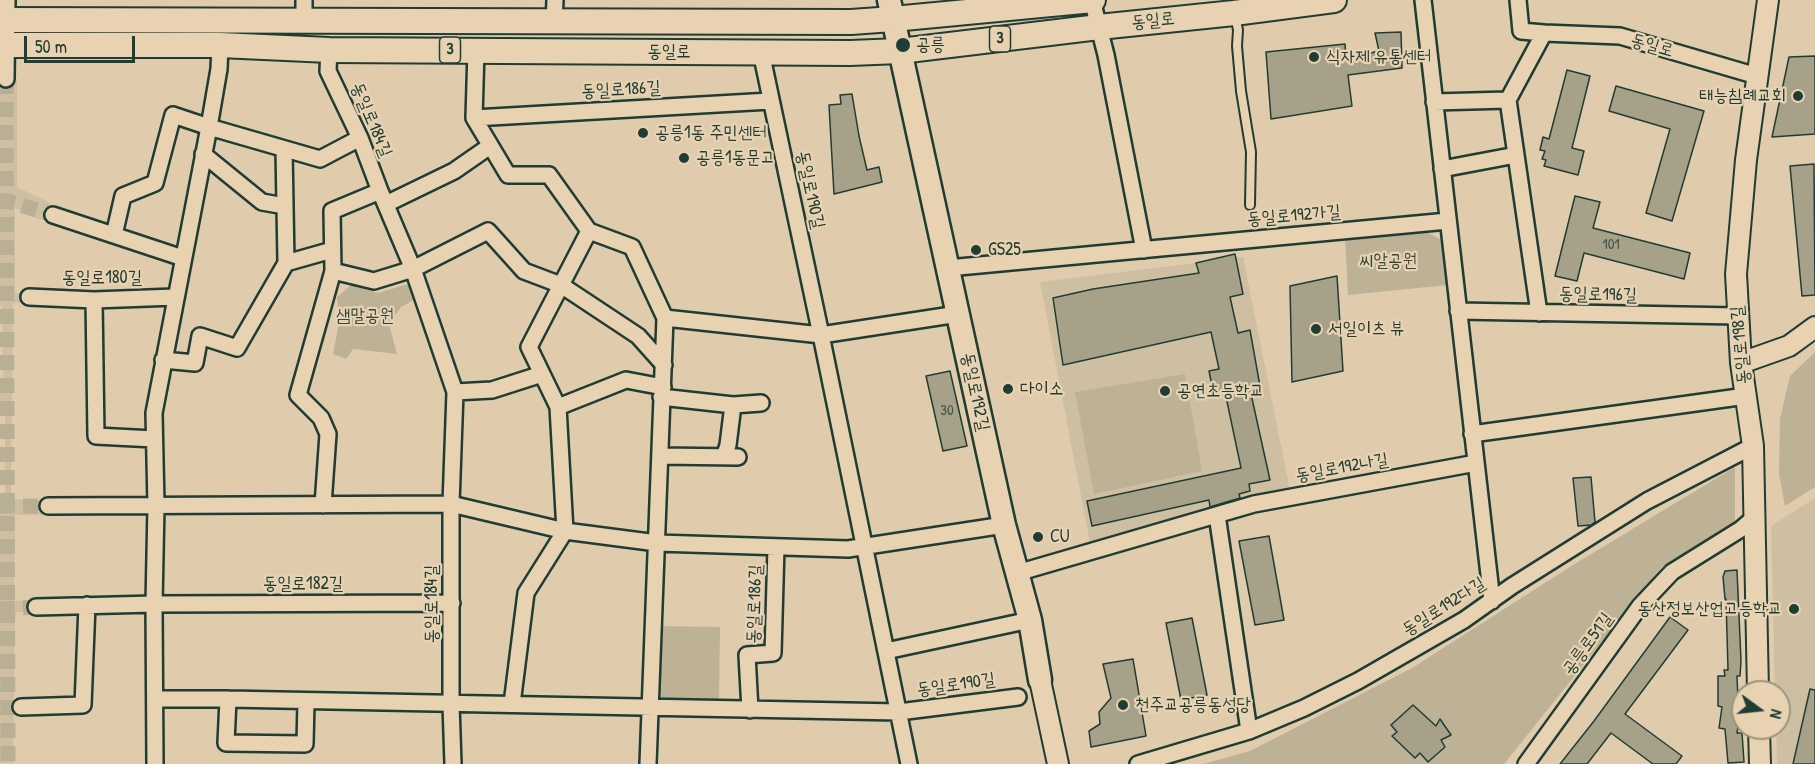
<!DOCTYPE html>
<meta charset="utf-8">
<style>
body{margin:0}
#map{position:relative;width:1815px;height:764px;overflow:hidden;background:#e0ccac;font-family:"Patrick Hand",sans-serif}
canvas{display:block}
.north{position:absolute;left:1731px;top:680px;width:60px;height:60px;box-sizing:border-box;background:#e8d2b1;border:2px solid #98967f;border-radius:50%;rotate:105deg;font-size:16px;font-weight:700;line-height:24px;text-align:center;color:#1f3d34}
.north::after{content:'';display:block;margin:auto;width:21px;height:27px;background:#1f3d34;clip-path:polygon(50% 0,100% 100%,50% 72%,0 100%)}
.scale{position:absolute;left:24px;top:36px;width:111px;height:27px;box-sizing:border-box;border:3px solid #1f3d34;border-top:0;padding-left:8px;font-size:18px;line-height:21px;white-space:nowrap;color:#1f3d34;-webkit-text-stroke:4px #e8d2b1;paint-order:stroke}
</style>
<div id="map">
<canvas width="1815" height="764"></canvas>
<div class="north">N</div>
<div class="scale">50 m</div>
</div>
<script>
const context = document.querySelector('canvas').getContext('2d');
context.lineJoin = 'round';
function fillPath(path, color) { context.fillStyle = color; context.fill(path, 'evenodd'); }
function stroke(path, color, width, dash) { context.strokeStyle = color; context.lineWidth = width; context.lineCap = dash ? 'butt' : 'round'; context.setLineDash(dash || []); context.stroke(path); }
function drawText(font, color, halo, rows, align = 'center') {
  context.font = font + ' "Patrick Hand","Poor Story",sans-serif'; context.lineWidth = 4.5; context.setLineDash([]); context.textBaseline = 'middle'; context.strokeStyle = halo; context.fillStyle = color; for (const [text, x, y, turn = 0] of rows) {
    context.save(); context.translate(x, y); context.rotate((+turn || 0) * Math.PI / 180); context.textAlign = isNaN(turn) ? turn : align; if (halo) context.strokeText(text, 0, 0); context.fillText(text, 0, 0); context.restore();
  }
}
fillPath(new Path2D(`
 M0,81H17V187L50,203L41,220L15,208V293L23,294V302L13,303L11,499L42,500V515H15L14,601H30L29,612H15L13,763H0V495H5V405H0V391H3L2,306L0,305Z
 M1243,257L1292,500L1090,543L1040,282Z
 M1815,498V764H1777L1776,728H1779V692H1775L1771,526Z`), '#cfbfa2');
fillPath(new Path2D(`
 M1420,229L1442,240L1448,285L1348,295L1345,235Z
 M408,284L417,298L401,307L389,324L397,354L353,349L346,359L333,354L339,323L337,297L351,285L378,293Z
 M1815,352V487L1785,506L1779,474L1780,419L1790,376Z
 M1185,374L1202,471L1094,494L1075,392Z
 M1735,467V523L1662,567L1504,764H1203L1250,751L1412,668L1573,565Z
 M656,626L720,627L719,703L655,702Z`), '#bdb296');
const building = new Path2D(`
 M1401,32L1402,68L1348,75L1352,106L1271,119L1266,52L1345,44L1346,59L1379,51L1375,33Z
 M1815,56V134L1772,137L1789,57Z
 M1567,70L1590,76L1572,148L1584,151L1578,175L1544,166L1546,160L1542,159L1545,151L1540,150L1543,137L1549,139Z
 M1616,86L1704,111L1672,221L1646,213L1670,129L1609,111Z
 M852,94L859,136L867,170L879,167L882,182L834,194L829,105L841,104L840,95Z
 M1814,164L1815,295L1802,296L1790,166Z
 M1575,196L1600,202L1593,228L1690,253L1684,279L1584,253L1577,281L1555,276Z
 M1235,254L1243,294L1230,297L1238,333L1250,330L1261,392L1251,394L1270,480L1249,484L1250,491L1239,494L1240,498L1210,507L1209,500L1092,526L1087,501L1241,468L1225,392L1214,395L1209,371L1219,369L1211,332L1063,365L1053,298L1093,289L1199,273L1196,263Z
 M1337,276L1343,371L1292,382L1290,286Z
 M950,371L967,446L943,451L926,376Z
 M1591,477L1595,522L1591,525L1578,526L1573,478Z
 M1269,536L1284,620L1255,625L1239,541Z
 M1737,570L1741,661L1740,676H1737L1738,700L1742,701L1737,733H1742L1744,762L1728,763L1725,729L1719,728L1722,707L1718,706V676H1725L1724,670H1728L1726,599H1725L1723,577L1725,571Z
 M1670,617L1688,630L1625,714L1682,756L1676,764H1653L1611,733L1587,764H1560L1594,721Z
 M1192,618L1207,695L1181,700L1166,623Z
 M1133,659L1146,736L1091,747L1089,731L1100,724L1099,712L1111,698L1103,664Z
 M1810,689L1815,690V764H1793Z
 M1413,705L1436,726L1440,719L1451,735L1441,740L1445,747L1428,762L1420,753L1415,758L1392,736L1397,732L1391,725Z`);
fillPath(building, '#a7a189');
stroke(building, '#1f3d34', 1.5);
stroke(new Path2D(`
 M6,79L8,764
 M0,200L7,201L53,215
 M0,506H48
 M0,609L36,607`), '#b9af94', 15, [15, 8]);
const service = new Path2D(`
 M1235,15L1238,30L1237,46L1241,91L1251,152L1250,205`);
const minor = new Path2D(`
 M1092,0L1106,55L1144,250
 M1423,0L1492,601
 M1518,0L1521,31L1544,33
 M304,20V0
 M554,22L555,0
 M329,50L328,71L360,138L380,191L413,269L455,392L451,504V704L453,764
 M476,50L474,118L508,175H549L589,231
 M761,52L821,335L909,764
 M6,79L7,0
 M1434,102L1508,100
 M474,118L770,101
 M203,154L262,202L285,206
 M1442,169L1516,155
 M386,204L454,171L490,146
 M53,215L183,258
 M114,235L123,196L155,183L173,115L209,127L320,159L360,138
 M286,263L332,250
 M948,268L1448,221
 M333,271L374,281L413,269L488,231L524,271L561,285L638,336L664,365
 M29,297L94,300L175,297
 M94,300L96,436L154,439
 M1458,311L1738,316
 M1539,313L1508,100L1544,33L1620,36L1757,76
 M665,318L821,335L958,314
 M163,360L195,363L200,336L237,348L286,263L284,149
 M455,392L492,390L542,374
 M661,397L733,405L761,403
 M558,407L626,380L663,387
 M1472,434L1746,396
 M660,456L738,457
 M724,457L728,445L733,405
 M323,505L328,434L321,418L298,395L333,271L332,211L380,191
 M48,506L451,504L565,531L657,543L848,549L1004,525
 M1217,515L1249,731
 M1017,573L1254,504L1476,463
 M36,607L154,604L452,603
 M886,651L1030,620
 M155,699H228L899,712L1018,697
 M228,699L226,743L305,744L306,702
 M512,704L526,593L565,531L558,407L529,347L589,231L632,247L665,318L648,764
 M21,707L83,705L87,605
 M750,710L747,655L773,653L776,547
 M155,764L154,604L156,506L154,413L209,127L219,69L220,45
 M1138,764L1249,731L1304,708L1358,681L1464,620L1512,586L1647,501L1753,446
 M1526,764L1640,606L1672,572L1741,529L1754,518`);
const tertiary = new Path2D(`
 M1741,363L1789,346L1815,327
 M1040,680L1058,764
 M1758,692L1753,446L1741,363L1736,274L1746,160L1768,0
 M1759,728L1760,764`);
const secondary = new Path2D(`
 M889,0L1004,525L1030,620L1040,680`);
const primary = new Path2D(`
 M0,20L851,22L893,19L1093,0
 M0,45H220L329,50L850,53L900,51L1099,27L1234,13L1334,0`);
stroke(service, '#1f3d34', 12);
stroke(minor, '#1f3d34', 20);
stroke(tertiary, '#1f3d34', 24);
stroke(secondary, '#1f3d34', 27);
stroke(primary, '#1f3d34', 28);
stroke(service, '#e8d2b1', 8);
stroke(minor, '#e8d2b1', 15);
stroke(tertiary, '#e8d2b1', 20);
stroke(secondary, '#e8d2b1', 22);
stroke(primary, '#e8d2b1', 24);
for (const [x, y, r, color] of [
 [903,45,8,"#1f3d34"],
 [1314,57,6,"#1f3d34"],
 [1798,96,6,"#1f3d34"],
 [643,133,6,"#1f3d34"],
 [684,158,6,"#1f3d34"],
 [976,250,6,"#1f3d34"],
 [1316,329,6,"#1f3d34"],
 [1008,389,6,"#1f3d34"],
 [1165,391,6,"#1f3d34"],
 [1038,537,6,"#1f3d34"],
 [1794,609,6,"#1f3d34"],
 [1123,705,6,"#1f3d34"]
]) { const dot = new Path2D(); dot.arc(x, y, r, 0, 2 * Math.PI); context.fillStyle = color; context.fill(dot); stroke(dot, '#e8d2b1', 2); }
drawText('15px', '#415649', null, [
 ["101",1611,245],
 ["30",947,411]
]);
for (const [x, y, w] of [
 [1000,39,21],
 [450,50,21]
]) { const box = new Path2D(); box.roundRect(x - w / 2, y - 13, w, 26, 4.5); context.fillStyle = '#e8d2b1'; context.fill(box); stroke(box, '#1f3d34', 1.5); }
drawText('bold 16px', '#1f3d34', null, [
 ["3",1000,39],
 ["3",450,50]
]);
drawText('18px', '#1f3d34', '#e8d2b1', [
 ["동일로",1153,21,-6],
 ["동일로",1652,46,16],
 ["동일로",669,52],
 ["동일로186길",621,90,-3],
 ["동일로184길",371,120,67],
 ["동일로190길",810,190,78],
 ["동일로192가길",1294,216,-5],
 ["동일로180길",102,278],
 ["동일로196길",1598,295,1],
 ["동일로198길",1741,345,-95],
 ["동일로192길",975,392,78],
 ["동일로192나길",1342,468,-10],
 ["동일로182길",303,584],
 ["동일로184길",432,604,-90],
 ["동일로186길",755,604,-88],
 ["동일로192다길",1444,607,-32],
 ["공릉로51길",1588,644,-54],
 ["동일로190길",956,685,-8]
]);
drawText('18px', '#1f3d34', '#e8d2b1', [
 ["공릉",916,45],
 ["식자제 유통센터",1326,57],
 ["태능침례교회",1786,96,"right"],
 ["공릉1동 주민센터",655,133],
 ["공릉1동문고",696,158],
 ["GS25",988,250],
 ["서일이츠 뷰",1328,329],
 ["다이소",1020,389],
 ["공연초등학교",1177,391],
 ["CU",1050,537],
 ["동산정보산업고등학교",1782,609,"right"],
 ["천주교공릉동성당",1135,705]
], 'left');
drawText('18px', '#2f493e', '#e8d2b1', [
 ["씨알공원",1388,261],
 ["샘말공원",365,316]
]);
</script>
